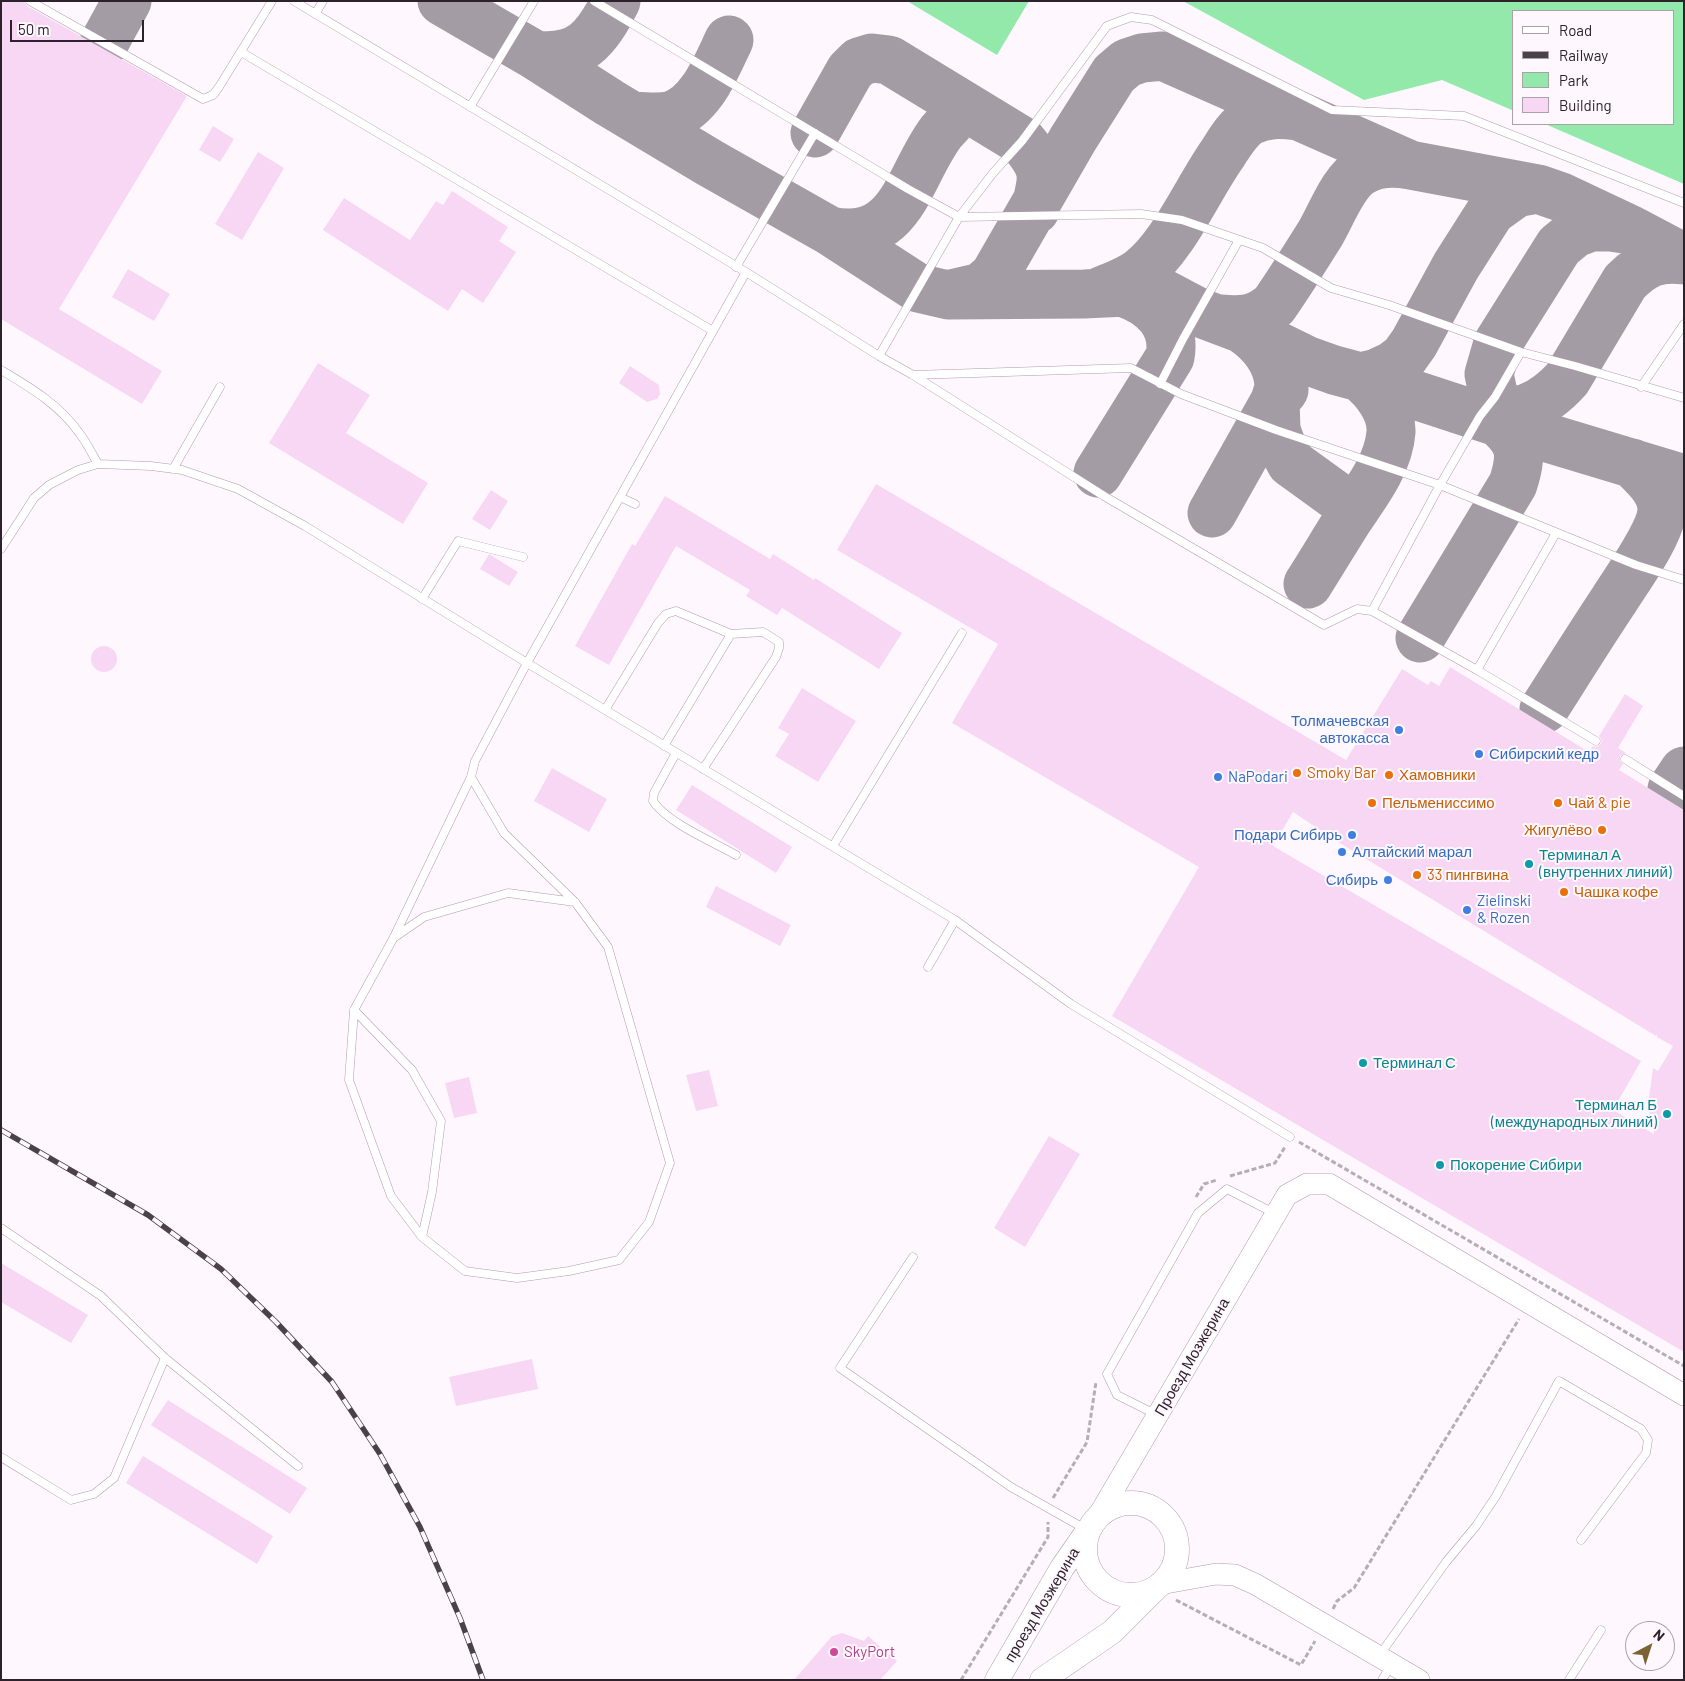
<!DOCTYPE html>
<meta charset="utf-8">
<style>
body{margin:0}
#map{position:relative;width:1685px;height:1681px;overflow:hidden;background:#fef8fe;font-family:Barlow,sans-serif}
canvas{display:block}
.frame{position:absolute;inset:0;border:2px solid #2d222c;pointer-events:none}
.legend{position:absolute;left:1512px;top:10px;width:162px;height:115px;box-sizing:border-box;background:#fef8fe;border:1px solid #aaa2aa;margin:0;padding:6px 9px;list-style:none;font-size:15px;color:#2d222c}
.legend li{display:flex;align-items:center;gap:10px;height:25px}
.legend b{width:25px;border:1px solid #aaa2aa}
.north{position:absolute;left:1625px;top:1621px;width:50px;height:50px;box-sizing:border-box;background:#fef8fe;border:1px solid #aaa2aa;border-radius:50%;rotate:40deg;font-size:14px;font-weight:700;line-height:20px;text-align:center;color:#2d222c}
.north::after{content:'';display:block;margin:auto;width:18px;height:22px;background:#7b6434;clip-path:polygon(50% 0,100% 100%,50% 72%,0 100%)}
.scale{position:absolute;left:10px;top:20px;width:134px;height:22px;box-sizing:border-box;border:2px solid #2d222c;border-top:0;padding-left:6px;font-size:15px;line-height:18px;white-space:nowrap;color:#2d222c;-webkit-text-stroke:4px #fef8fe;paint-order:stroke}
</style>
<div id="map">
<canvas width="1685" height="1681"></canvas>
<div class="frame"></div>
<ul class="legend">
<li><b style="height:6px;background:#fff"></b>Road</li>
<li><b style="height:6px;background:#4b414b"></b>Railway</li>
<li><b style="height:14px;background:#92e9a9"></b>Park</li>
<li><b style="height:14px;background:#f7d7f3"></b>Building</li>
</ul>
<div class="north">N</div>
<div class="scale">50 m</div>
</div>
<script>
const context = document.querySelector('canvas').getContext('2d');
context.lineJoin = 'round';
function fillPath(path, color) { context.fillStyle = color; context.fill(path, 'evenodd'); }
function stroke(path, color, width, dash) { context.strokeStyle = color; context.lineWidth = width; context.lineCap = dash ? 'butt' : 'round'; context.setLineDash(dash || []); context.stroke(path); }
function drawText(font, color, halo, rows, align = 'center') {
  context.font = font + ' Barlow,sans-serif'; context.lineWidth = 4; context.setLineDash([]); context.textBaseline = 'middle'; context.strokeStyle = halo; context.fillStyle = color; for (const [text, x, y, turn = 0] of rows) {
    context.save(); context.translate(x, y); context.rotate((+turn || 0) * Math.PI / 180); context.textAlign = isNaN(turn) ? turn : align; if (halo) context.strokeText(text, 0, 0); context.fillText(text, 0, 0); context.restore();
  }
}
fillPath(new Path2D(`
 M907,1H1029L997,55Z
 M1183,1H1684V184L1545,124H1674V11H1514V111L1442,80L1364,100Z`), '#92e9a9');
stroke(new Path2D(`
 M442,1L535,55L610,103L710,163L830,231L918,288L948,295L1084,294L1147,291L1164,294L1198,312L1243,329L1306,360L1334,370L1360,377L1528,432L1684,479
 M104,43L127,1
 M535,55C581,60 596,39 616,1
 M634,116C646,117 658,118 670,116C701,107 716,67 729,40
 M815,133L850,71L859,62L872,58L889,60L1022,141C1046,170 1044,175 1035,210
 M830,231C903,246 908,175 942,131C948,125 954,116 962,114C965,112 970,112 973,111
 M1099,292C1113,286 1128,281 1140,272C1174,246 1198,188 1223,153C1230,142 1238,128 1250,121C1266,113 1281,114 1298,116
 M951,294L981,287L994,276L1073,139L1114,74L1127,63L1142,58L1163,56L1410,165L1538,189L1561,197L1631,230L1684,258
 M1220,319C1243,321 1256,320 1274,305C1290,282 1305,258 1320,234C1331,216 1343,181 1362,171C1377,162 1394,162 1410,165
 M1360,377L1377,373L1392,366L1404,357L1414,343L1456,266L1491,211L1516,193L1538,189
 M1284,390L1275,401L1276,430L1281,444L1291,463L1338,497L1356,507
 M1480,416C1518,414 1541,408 1567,379L1625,282C1644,263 1657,257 1684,260
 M1528,432L1505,415L1493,393L1489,374L1498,343L1559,246L1575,233L1591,227H1611L1631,230
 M1098,473L1170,357C1176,325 1154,303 1125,293
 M1212,513L1275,401C1276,396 1279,390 1279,385C1278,362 1262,342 1244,330
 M1308,584C1322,562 1335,540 1349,518C1366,493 1389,463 1391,432C1392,410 1376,390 1360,377
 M1420,638L1513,484C1522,455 1522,443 1498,422
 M1544,709C1567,673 1590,636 1614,600C1627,579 1661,533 1662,510C1662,490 1645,476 1632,463
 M1672,789L1684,771`), '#a49ca4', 49);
fillPath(new Path2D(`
 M1,1H24L27,6L187,96L59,309L162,371L142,404L1,319Z
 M213,126L234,139L220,162L199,150Z
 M258,152L284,168L242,240L215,224Z
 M452,191L508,227L499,241L516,252L483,303L462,289L448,311L323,230L344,198L410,240L436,201L443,205Z
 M128,269L170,294L154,321L112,297Z
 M318,363L370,395L346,433L428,483L403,524L269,443Z
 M630,366L659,385L660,394L657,399L647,402L619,383Z
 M876,484L1346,760L1402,669L1428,685L1431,681L1439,686L1450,667L1589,752L1593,746L1596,747L1601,744L1602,741L1599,736L1625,694L1643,706L1618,748L1626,753L1620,756V761L1623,764L1619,770L1684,810V1352L1112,1016L1199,867L952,723L998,644L837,550ZM1293,812L1335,840L1656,1036L1657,1034V1037L1673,1046L1658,1071L1653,1068L1648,1105L1654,1134L1613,1110L1641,1061L1273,846Z
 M491,490L508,501L490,530L472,519Z
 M665,496L770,559L773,554L814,580L815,578L902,633L879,669L782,608L777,615L746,596L750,590L676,546L609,665L575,646L632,544L635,546Z
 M489,554L518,572L509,586L480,569Z
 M91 659a13 13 0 1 1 26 0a13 13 0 1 1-26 0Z
 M802,688L856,721L818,782L775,756L789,734L778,728Z
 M552,768L607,799L589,832L534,801Z
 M692,785L792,847L776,873L676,810Z
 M716,886L791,925L780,946L706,907Z
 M709,1070L718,1106L696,1111L686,1075Z
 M469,1077L477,1113L454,1118L445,1083Z
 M1049,1136L1080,1154L1025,1247L994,1228Z
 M1,1263L88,1315L71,1343L1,1302Z
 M532,1359L538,1389L456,1406L449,1377Z
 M168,1400L307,1488L290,1514L151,1425Z
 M143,1456L273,1536L257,1564L126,1483Z
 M842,1633L864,1641L868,1636L897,1661L880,1680H794L832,1636Z`), '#f7d7f3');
const lane = new Path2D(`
 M30,1L203,99L213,95L219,87L272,1
 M294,1L746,272L879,356L913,375L1104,496L1324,625L1357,609L1372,611L1477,670L1596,741
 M594,1L908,189L959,217L1141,214L1182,220L1263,248L1331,288L1389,305L1521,352L1575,366L1684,398
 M315,14L323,1
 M241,52L713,331
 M470,107L534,1
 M736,267L815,133
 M879,356L959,217L993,173L1022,141L1107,26L1131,17L1152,20L1332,110L1464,116L1684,203
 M1,370C31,388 60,405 80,434C87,443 92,454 98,464
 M913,375L1131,368L1181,394L1276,430L1440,485L1636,565L1684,580
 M1160,384L1183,339L1239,240
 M1641,387L1684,324
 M173,469L220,387
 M620,497L635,504
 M1,549L34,498L49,485L78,470L98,464L151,466L182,470L238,489L305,526L527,663L955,920L1071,1004L1290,1137
 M422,599L458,541L523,557
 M1372,611L1440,485L1480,416L1495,397L1521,352
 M1477,670L1556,533
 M605,710L658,623L666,614L676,611L731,634
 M664,746L731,634L763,632L779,642V648L776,657L703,769
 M676,753L654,793L653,801C666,822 713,842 736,855
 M1625,759L1684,796
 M471,777L504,833L575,902L608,947L670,1163L649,1222L619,1260L569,1271L517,1278L465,1271L422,1237L391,1196L349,1080L354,1010L394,937L471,777L475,761L527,663L746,272
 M833,846L962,633
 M395,937L424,917L508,893L575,902
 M928,967L955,920
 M354,1010L412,1070L441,1121L432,1192L422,1237
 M1,1228L101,1296L165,1358L298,1466
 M913,1257L840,1368L1011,1487L1087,1530
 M1157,1415L1117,1395L1107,1374L1198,1213L1227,1189L1274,1213
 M1,1457L71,1500L94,1494L114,1478L165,1358
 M1379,1656L1446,1562L1476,1526L1496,1496L1559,1381L1641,1429L1648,1440L1646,1453L1581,1540
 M1382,1680L1391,1665
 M1569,1680L1601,1630`);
const secondary = new Path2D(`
 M1097,1518L1287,1195L1307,1184H1329L1684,1395
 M1160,1584L1216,1574L1235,1575L1255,1584L1419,1680`);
const primary = new Path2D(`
 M1085 1549a46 46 0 1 1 92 0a46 46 0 1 1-92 0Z
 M997,1680L1062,1568L1087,1532
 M1042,1680L1112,1632L1155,1589`);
stroke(lane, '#b598b1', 9);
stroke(secondary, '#b598b1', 22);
stroke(primary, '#b598b1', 25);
stroke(new Path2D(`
 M1299,1142L1684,1366
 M1230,1176L1275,1163L1285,1147
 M1196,1197L1204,1184L1217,1180
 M1053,1498L1087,1442L1096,1382
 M1176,1600L1301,1665L1315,1641
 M1333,1609L1337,1601L1354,1588L1519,1319
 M961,1680L1048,1537V1522`), '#b6aeb6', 3, [5, 2.5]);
stroke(lane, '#fff', 8);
stroke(secondary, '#fff', 21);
stroke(primary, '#fff', 24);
const rail = new Path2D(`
 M1,1130L148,1215L221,1269L276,1322L332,1382L380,1454L420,1527L460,1618L483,1680`);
stroke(rail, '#4b414b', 5.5);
stroke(rail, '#fef8fe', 4, [11]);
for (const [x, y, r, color] of [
 [1399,730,5,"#3f7fe0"],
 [1479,754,5,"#3f7fe0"],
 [1297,773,5,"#e8710a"],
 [1389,775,5,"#e8710a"],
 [1218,777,5,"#3f7fe0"],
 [1372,803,5,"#e8710a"],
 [1558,803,5,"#e8710a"],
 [1602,830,5,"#e8710a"],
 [1352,835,5,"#3f7fe0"],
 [1342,852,5,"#3f7fe0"],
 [1529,864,5,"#0f9aa8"],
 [1417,875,5,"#e8710a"],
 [1388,880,5,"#3f7fe0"],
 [1564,892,5,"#e8710a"],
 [1467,910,5,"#3f7fe0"],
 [1363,1063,5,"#0f9aa8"],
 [1667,1114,5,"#0f9aa8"],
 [1440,1165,5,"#0f9aa8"],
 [834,1652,5,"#d1479c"]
]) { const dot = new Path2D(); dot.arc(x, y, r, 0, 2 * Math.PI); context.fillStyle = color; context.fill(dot); stroke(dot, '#fef8fe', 2); }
drawText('15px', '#366cbe', '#fef8fe', [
 ["Толмачевская",1389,721,"right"],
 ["автокасса",1389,738,"right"],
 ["Сибирский кедр",1489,754],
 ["NaPodari",1228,777],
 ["Подари Сибирь",1342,835,"right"],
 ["Алтайский марал",1352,852],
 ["Сибирь",1378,880,"right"],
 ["Zielinski",1477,901],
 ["& Rozen",1477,918]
], 'left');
drawText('15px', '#c56008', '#fef8fe', [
 ["Smoky Bar",1307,773],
 ["Хамовники",1399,775],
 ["Пельмениссимо",1382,803],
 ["Чай & pie",1568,803],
 ["Жигулёво",1592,830,"right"],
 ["33 пингвина",1427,875],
 ["Чашка кофе",1574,892]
], 'left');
drawText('15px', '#0d838f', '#fef8fe', [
 ["Терминал А",1539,855],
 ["(внутренних линий)",1539,872],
 ["Терминал С",1373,1063],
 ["Терминал Б",1657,1105,"right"],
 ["(международных линий)",1657,1122,"right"],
 ["Покорение Сибири",1450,1165]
], 'left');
drawText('15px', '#2d222c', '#fef8fe', [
 ["Проезд Мозжерина",1192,1357,-60],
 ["проезд Мозжерина",1042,1605,-59]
]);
drawText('15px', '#b23c85', '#fef8fe', [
 ["SkyPort",844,1652]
], 'left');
</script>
